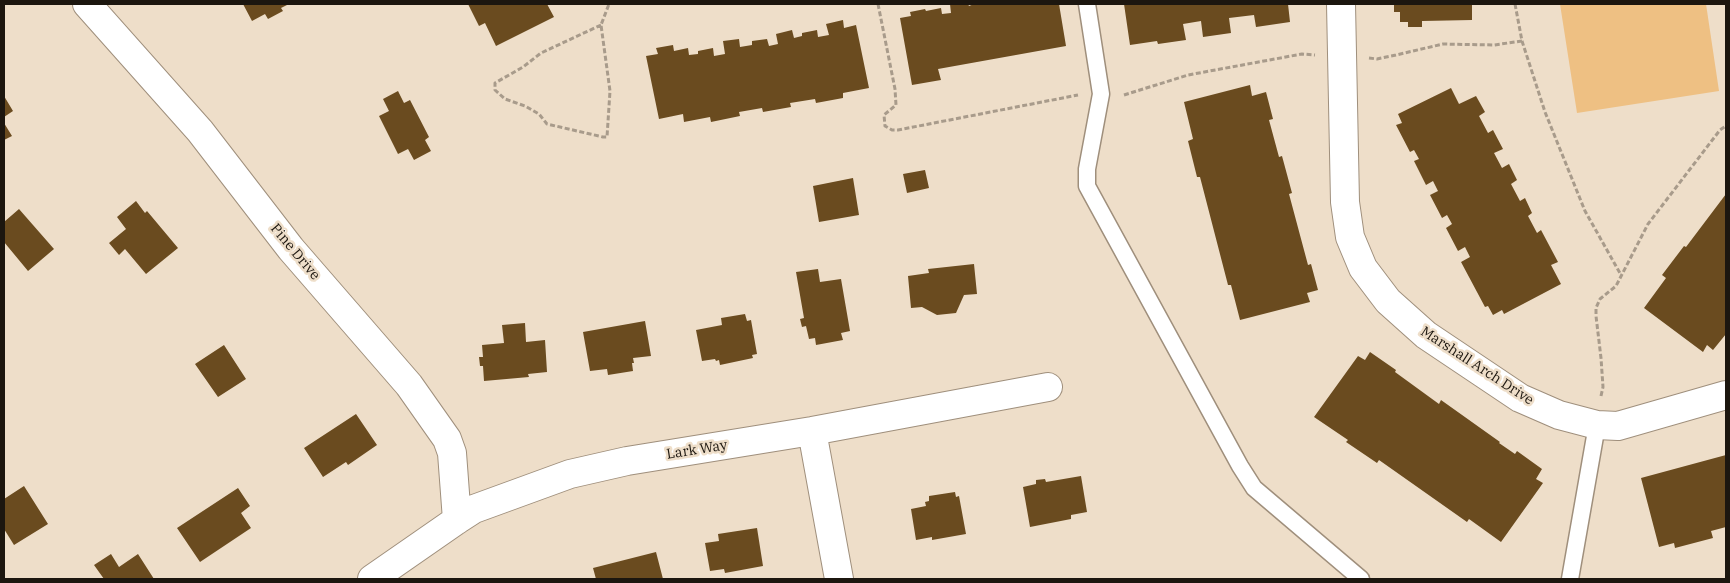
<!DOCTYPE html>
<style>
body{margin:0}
#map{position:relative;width:1730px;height:583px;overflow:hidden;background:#eedec9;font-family:"IBM Plex Serif",serif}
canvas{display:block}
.frame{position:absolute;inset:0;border:5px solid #1c160f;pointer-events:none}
</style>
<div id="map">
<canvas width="1730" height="583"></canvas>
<div class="frame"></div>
</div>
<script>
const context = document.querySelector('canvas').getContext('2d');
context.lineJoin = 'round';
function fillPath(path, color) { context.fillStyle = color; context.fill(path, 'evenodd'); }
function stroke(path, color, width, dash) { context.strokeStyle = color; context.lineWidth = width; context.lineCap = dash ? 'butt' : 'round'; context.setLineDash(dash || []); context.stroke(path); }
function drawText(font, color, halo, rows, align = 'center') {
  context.font = font + ' "IBM Plex Serif",serif'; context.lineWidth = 5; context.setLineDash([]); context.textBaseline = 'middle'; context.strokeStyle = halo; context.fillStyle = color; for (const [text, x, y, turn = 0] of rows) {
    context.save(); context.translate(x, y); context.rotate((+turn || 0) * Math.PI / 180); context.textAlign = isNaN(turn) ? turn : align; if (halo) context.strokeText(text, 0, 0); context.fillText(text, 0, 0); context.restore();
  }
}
fillPath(new Path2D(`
 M1560,4H1706L1719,91L1577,113Z`), '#eec083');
fillPath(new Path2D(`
 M243,4H289L281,8L283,11L268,19L265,14L252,21Z
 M468,4H547L554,17L496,46L485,23L479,26Z
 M950,4H968L969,6L974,4H1059L1066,46L938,69L941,80L912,85L900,18L911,16L910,12L925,9L926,11L941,8L942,14L951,13Z
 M1124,4H1288L1290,22L1256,27L1254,15L1229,18L1231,33L1203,37L1201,21L1183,24L1186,40L1158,44L1157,41L1130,45Z
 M1394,4H1472V20L1422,21V27H1408V22H1400V12H1394Z
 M843,20L844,28L856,25L869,88L843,93V98L816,103L815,99L790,103L791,107L763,112L762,108L739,112L740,116L711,122L710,117L684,122L683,114L659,119L646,56L658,54L656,48L673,45L674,51L688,48L689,55L698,54V51L713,48L714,56L725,54L723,41L739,39L740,47L752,45V41L767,39L769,46L778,44L776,34L792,30L794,38L802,36V33L817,30L818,37L829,35L826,24Z
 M1250,85L1252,96L1266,92L1273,119L1269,120L1279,157L1282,156L1292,193L1289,194L1308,265L1311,264L1318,290L1307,293L1310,302L1240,320L1231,285H1228L1200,177H1197L1188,141L1193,139L1184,102Z
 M1451,88L1459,104L1476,96L1485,112L1479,116L1488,133L1493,130L1503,149L1494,153L1502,168L1509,164L1517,180L1511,184L1520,201L1525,198L1532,213L1528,216L1537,233L1541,230L1558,262L1551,265L1561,284L1504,314L1502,310L1493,315L1488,306L1485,307L1461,262L1470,257L1465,247L1458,251L1446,228L1452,224L1447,215L1442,218L1430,195L1438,191L1433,181L1426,185L1414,161L1419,159L1414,150L1410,152L1396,125L1402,123L1398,114Z
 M398,91L404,103L410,100L429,137L425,140L431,151L414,160L408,149L398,154L379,116L389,111L383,99Z
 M4,96L13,111L4,117Z
 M4,123L12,136L4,140Z
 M925,170L929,188L907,193L903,174Z
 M853,178L859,215L819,222L813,186Z
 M1726,194V334L1713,350L1707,345L1703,352L1644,308L1666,278L1662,275L1684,246L1686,247Z
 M136,201L145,213L147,211L178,248L146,274L125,249L119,255L109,243L126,229L117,217Z
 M19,209L54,249L28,271L4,242V222Z
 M974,264L977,294L964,295L956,313L937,315L922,307L911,308L908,276L929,273L928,269Z
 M818,269L820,282L841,279L850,331L841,333L843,340L816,345L815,338L809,339L806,326L802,327L800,319L804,318L796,272Z
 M745,314L747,321L751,320L757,354L752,355L753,358L720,365L719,360L716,361L715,359L702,361L696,330L722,325L721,318Z
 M645,321L651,356L633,358L634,363H632L633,371L608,375L607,369L590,371L583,332Z
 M525,323L526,342L545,340L547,372L528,374L529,377L484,381L483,366H480L479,357H483L482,345L504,343L502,325Z
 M224,345L246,379L218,397L195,364Z
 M1370,352L1396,370L1395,372L1439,404L1441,400L1500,442L1499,443L1515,454L1517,451L1542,469L1536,479L1543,483L1501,542L1469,519L1467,522L1379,460L1377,463L1346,442L1348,440L1314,417L1358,356L1365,360Z
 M356,414L377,445L348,465L346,462L323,477L304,448Z
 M1726,455V527L1711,531L1713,538L1675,548L1674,543L1659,547L1641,478Z
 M1081,476L1087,512L1071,515V519L1030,527L1023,487L1036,484V480L1045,479L1046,482Z
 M24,486L48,524L14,545L4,529V499Z
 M238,488L250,506L241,513L251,528L200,562L177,528Z
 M955,492L956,497L959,496L966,534L932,540V537L916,540L911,509L926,506L925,502L929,501V496Z
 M757,528L763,566L725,573L724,569L710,571L705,543L719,541L718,534Z
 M656,552L663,579H596L593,568Z
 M111,554L119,567L138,554L154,579H104L94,565Z`), '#6a4b1f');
const lane = new Path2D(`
 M1087,4L1101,94L1087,169V186L1240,466L1254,488L1361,579
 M1570,579L1597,425`);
const street = new Path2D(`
 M87,4L200,131L291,249L409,385L447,439L452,453L457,520
 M1341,4L1345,202L1350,237L1363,268L1388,301L1426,335L1520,398L1559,415L1597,425L1618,426L1726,395
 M812,431L839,579
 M372,579L457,520L474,509L570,474L627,461L812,431L1048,387`);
stroke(lane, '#9f8f7c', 19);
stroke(street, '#9f8f7c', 30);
stroke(new Path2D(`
 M878,4L895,89L896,105L884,115L885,126L892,130H898L1078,95
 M1515,4L1522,41L1545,112L1585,211L1621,275
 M601,25L541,53L523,67L495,83V90L505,99L525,106L539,114L547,124L603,137H607L610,91L601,25L609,4
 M1369,58L1377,59L1396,55L1443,44L1494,45L1522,41
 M1124,95L1188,75L1302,54L1315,55
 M1601,396L1603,387L1601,358L1596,316V308L1600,299L1616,286L1648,224L1720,130L1726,126`), '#a89b8b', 3, [5, 2.5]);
stroke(lane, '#fff', 16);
stroke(street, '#fff', 28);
drawText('14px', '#1c160f', '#eedec9', [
 ["Pine Drive",295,252,50],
 ["Marshall Arch Drive",1477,366,33],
 ["Lark Way",697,450,-9]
]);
</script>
